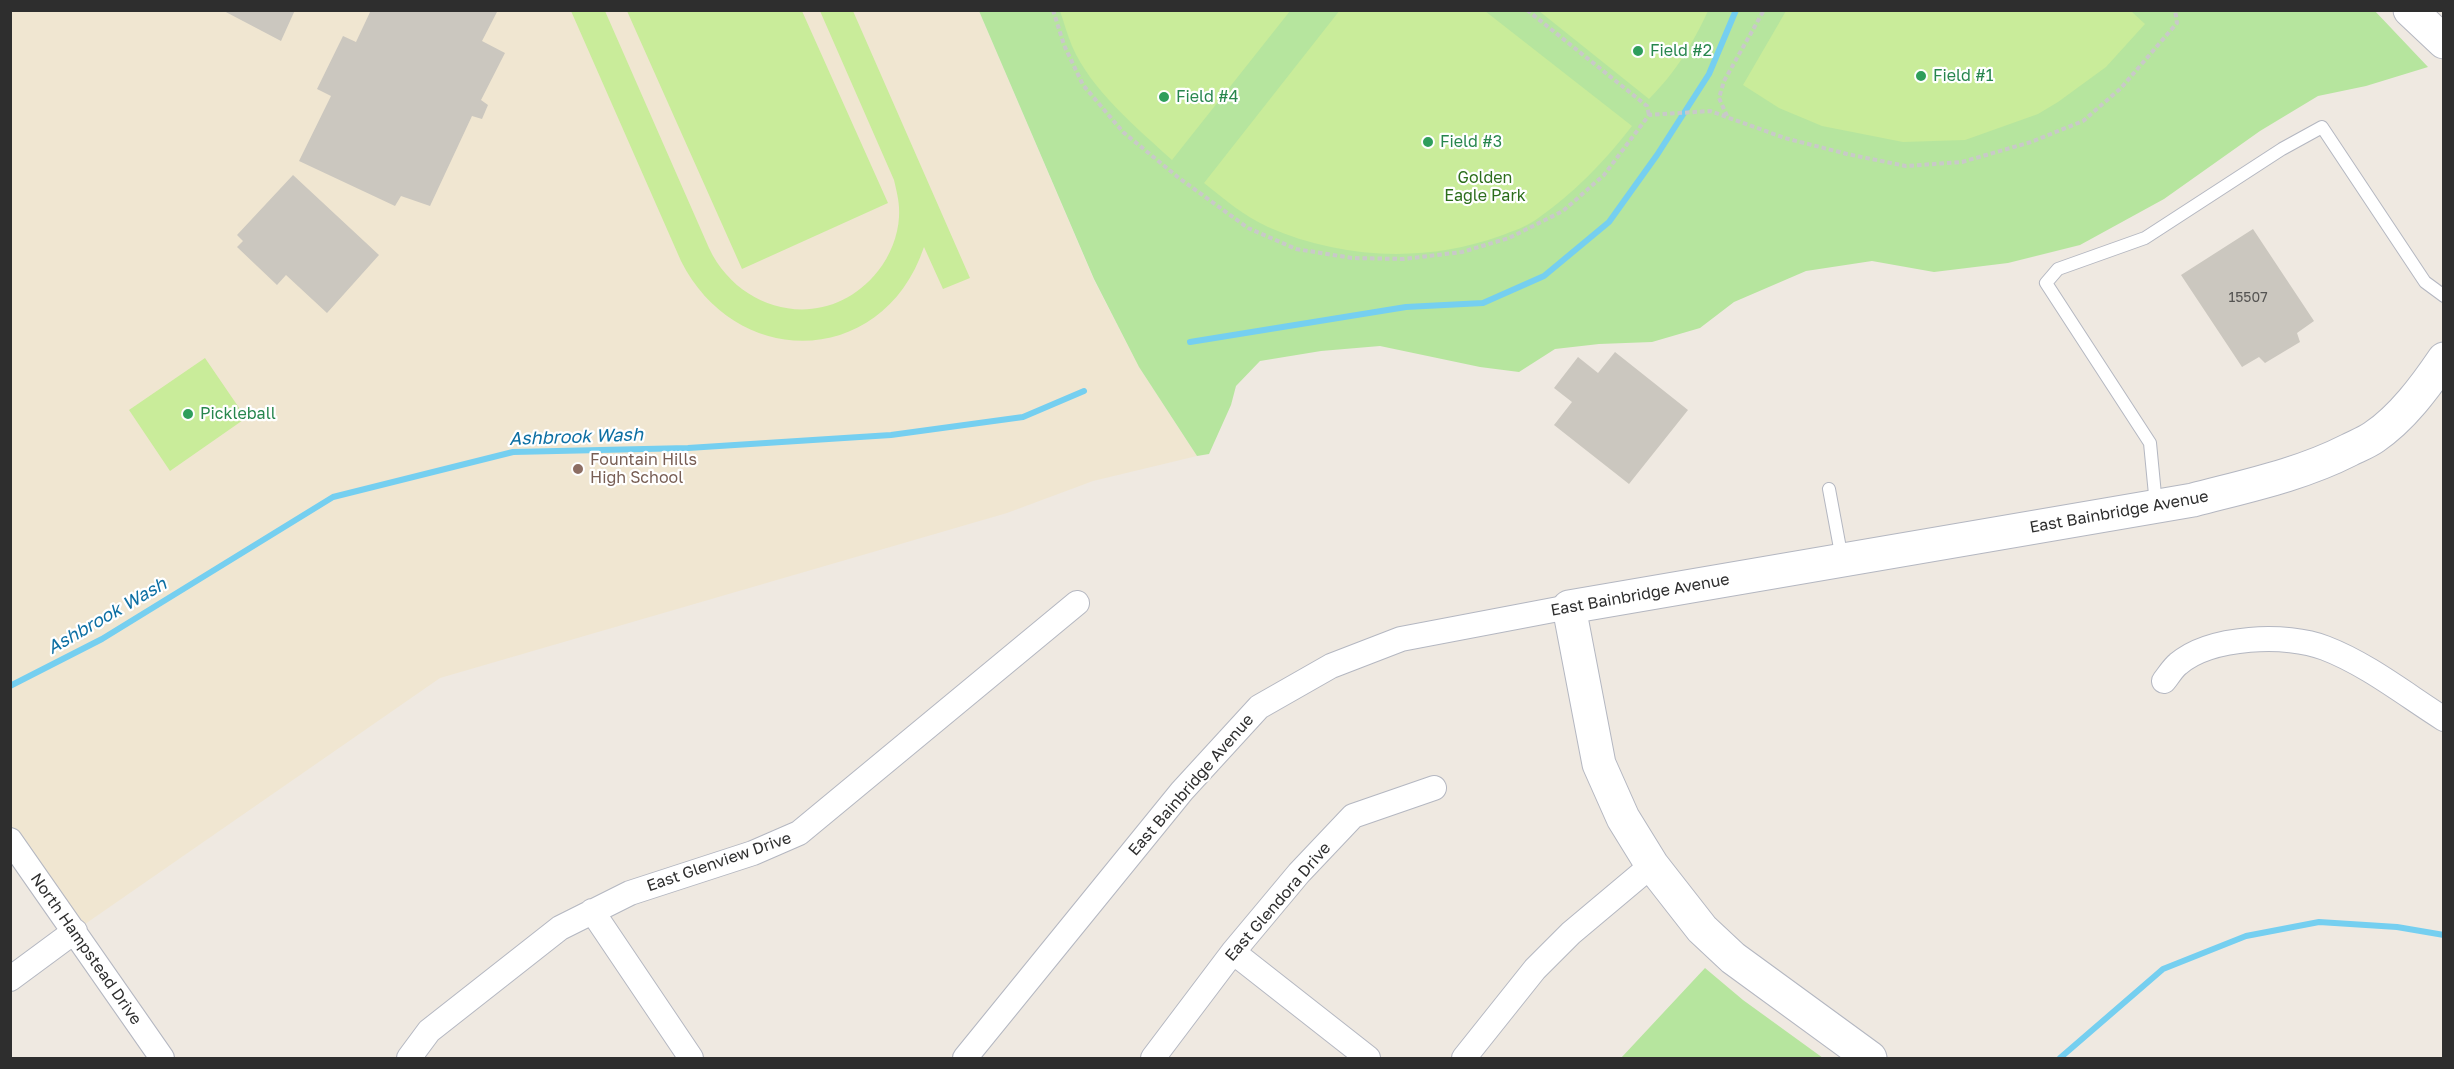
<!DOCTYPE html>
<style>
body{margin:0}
#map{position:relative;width:2454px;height:1069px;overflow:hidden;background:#efe9e1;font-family:"Golos Text",sans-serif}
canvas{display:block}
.frame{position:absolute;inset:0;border:12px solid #2e2e2e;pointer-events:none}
</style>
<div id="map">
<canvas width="2454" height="1069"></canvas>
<div class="frame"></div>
</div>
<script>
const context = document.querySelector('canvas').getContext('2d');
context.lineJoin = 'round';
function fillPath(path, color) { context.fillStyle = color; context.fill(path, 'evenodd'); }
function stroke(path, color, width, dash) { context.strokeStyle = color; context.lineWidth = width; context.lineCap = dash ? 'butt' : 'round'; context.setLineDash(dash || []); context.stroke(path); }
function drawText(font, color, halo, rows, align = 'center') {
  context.font = font + ' "Golos Text",sans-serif'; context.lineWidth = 4.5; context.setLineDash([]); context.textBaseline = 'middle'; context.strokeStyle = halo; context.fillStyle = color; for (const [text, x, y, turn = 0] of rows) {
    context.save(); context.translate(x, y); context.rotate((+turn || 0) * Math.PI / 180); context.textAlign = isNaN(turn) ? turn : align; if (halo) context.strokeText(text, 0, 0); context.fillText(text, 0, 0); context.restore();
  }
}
fillPath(new Path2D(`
 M10,11H979L1094,280L1139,367L1197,456L1093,481L1007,513L440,678L75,931L11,840Z`), '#f0e6d1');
fillPath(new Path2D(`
 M2374,10L2428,67L2366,86L2318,96L2260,131L2164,199L2080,245L2008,263L1934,272L1872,261L1806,271L1734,302L1700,328L1652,342L1599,344L1555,349L1519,372L1480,367L1380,346L1321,351L1260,361L1236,386L1231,405L1209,454L1197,456L1139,367L1094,279L979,11Z
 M1705,968L1743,1000L1823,1058H1621Z`), '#b6e59e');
fillPath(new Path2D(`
 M1340,10L1485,11L1632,126C1605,161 1574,193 1537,219C1526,227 1513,231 1500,236C1425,263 1341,259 1268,227C1244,216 1224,199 1204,183Z
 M571,11H605L709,248C741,316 829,333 878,271C890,256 898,236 899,217C900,204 897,193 894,180L820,11H853L970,278L943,289L924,247C884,367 737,372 681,261Z
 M627,11H802L888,203L742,269Z
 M1060,11V10L1290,11L1172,160C1137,128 1091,90 1072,46C1067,34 1064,22 1060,11Z
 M1539,11H1708C1692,45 1676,72 1649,99Z
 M2131,11L2145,24L2106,67L2058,102L2038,114L1965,140L1903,142L1822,126L1779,108L1743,85L1786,11Z
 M205,358L246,418L170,471L129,410Z`), '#c9ec9a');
stroke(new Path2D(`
 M1190,342L1406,307L1483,303L1544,276L1609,222L1657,155L1709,74L1736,10
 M10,686L102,639L333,497L513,452L688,448L891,435L1023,417L1084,391
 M2060,1058L2163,969L2246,936L2319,922L2397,927L2444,935`), '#75cff0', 6);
fillPath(new Path2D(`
 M222,10H295L281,41Z
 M371,10H498L482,41L505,53L481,100L488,105L482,119L472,116L430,206L401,196L395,206L299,161L331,96L317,89L343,36L356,42Z
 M293,175L379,255L327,313L286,275L277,285L237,247L243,241L237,235Z
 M2253,229L2314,321L2297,333L2300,342L2265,363L2259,357L2242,367L2181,275Z
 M1615,352L1688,410L1629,484L1554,425L1572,402L1554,388L1578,357L1598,373Z`), '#cbc7bf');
const lane = new Path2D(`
 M1829,489L1842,559
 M2156,505L2150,443L2046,283L2058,269L2145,238L2282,149L2322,127L2425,282L2444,296`);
const street = new Path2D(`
 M2164,681C2168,676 2173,668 2178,664C2211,636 2287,633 2325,648C2367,664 2406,695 2444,719
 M10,840L162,1058
 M592,911L691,1058
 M1233,952L1368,1058
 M10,979L75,931
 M409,1058L429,1031L560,928L630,893L753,853L799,833L1077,603
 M965,1058L1182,791L1259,707L1331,666L1401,639L1569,607
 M1153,1058L1233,952L1299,873L1353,816L1434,788
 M1464,1058L1535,969L1571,933L1652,865`);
const secondary = new Path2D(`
 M2410,10L2444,42
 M1870,1058L1733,958L1702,929L1652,865L1623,818L1599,764L1569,607L2193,500C2246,486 2300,475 2349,450C2357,446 2367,442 2374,437C2402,418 2425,387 2444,359`);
stroke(lane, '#b4b7c1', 14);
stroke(street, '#b4b7c1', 26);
stroke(secondary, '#b4b7c1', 35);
stroke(new Path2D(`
 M1053,10L1064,45L1083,85L1123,132L1179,178L1248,228L1296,249L1352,258L1404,259L1462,252L1509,238L1563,211L1604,175L1649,115L1710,111L1785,138L1847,154L1906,166L1962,162L2031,142L2083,121L2121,88L2177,23L2175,10
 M1527,10L1647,106L1649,115
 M1727,116L1719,98L1724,81L1764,10`), '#c9c9c9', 4, [4.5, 3]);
stroke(lane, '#fff', 12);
stroke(street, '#fff', 24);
stroke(secondary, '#fff', 33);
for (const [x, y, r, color] of [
 [1638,51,6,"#2e9e5b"],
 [1921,76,6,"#2e9e5b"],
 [1164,97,6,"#2e9e5b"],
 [1428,142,6,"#2e9e5b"],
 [188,414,6,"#2e9e5b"],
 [578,469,6,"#8d6e63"]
]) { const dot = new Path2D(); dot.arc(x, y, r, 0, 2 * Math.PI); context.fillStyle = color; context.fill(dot); stroke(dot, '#fff', 2); }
drawText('14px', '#555452', null, [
 ["15507",2248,298]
]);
drawText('16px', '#27864d', '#fff', [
 ["Field #2",1650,51],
 ["Field #1",1933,76],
 ["Field #4",1176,97],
 ["Field #3",1440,142],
 ["Pickleball",200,414]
], 'left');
drawText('16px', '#2c6e1b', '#fff', [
 ["Golden",1485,178],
 ["Eagle Park",1485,196]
]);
drawText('16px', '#785e54', '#fff', [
 ["Fountain Hills",590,460],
 ["High School",590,478]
], 'left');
drawText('16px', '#2e2e2e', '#fff', [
 ["East Bainbridge Avenue",2119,512,-10],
 ["East Bainbridge Avenue",1640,595,-10],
 ["East Bainbridge Avenue",1191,785,-49],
 ["East Glenview Drive",719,862,-19],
 ["East Glendora Drive",1278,902,-49],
 ["North Hampstead Drive",86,949,55]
]);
drawText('italic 18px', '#0d6fa3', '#fff', [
 ["Ashbrook Wash",576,437,-2],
 ["Ashbrook Wash",107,616,-30]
]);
</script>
